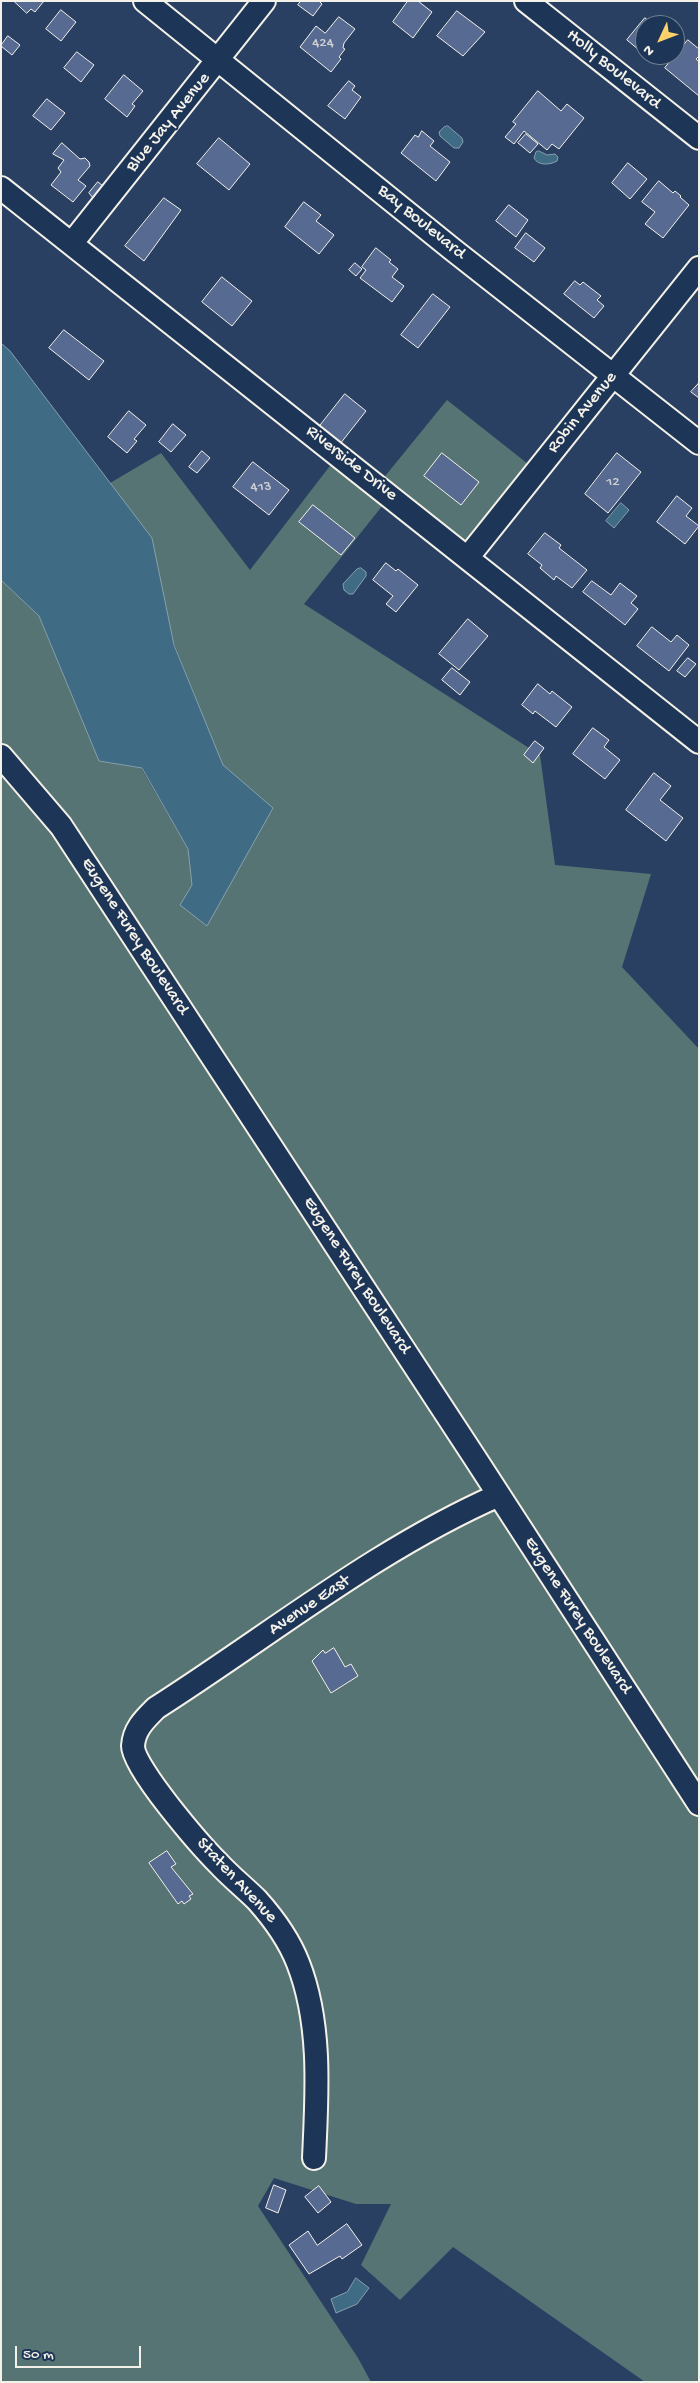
<!DOCTYPE html>
<style>
body{margin:0}
#map{position:relative;width:700px;height:2383px;overflow:hidden;background:#294063;font-family:"Gochi Hand",sans-serif}
canvas{display:block}
.frame{position:absolute;inset:0;border:2px solid #f4f1e8;pointer-events:none}
.north{position:absolute;left:635px;top:15px;width:50px;height:50px;box-sizing:border-box;background:#1d3557;border:1px solid #738091;border-radius:50%;rotate:227deg;font-size:14px;font-weight:700;line-height:20px;text-align:center;color:#f4f1e8}
.north::after{content:'';display:block;margin:auto;width:18px;height:22px;background:#ffd166;clip-path:polygon(50% 0,100% 100%,50% 72%,0 100%)}
.scale{position:absolute;left:15px;top:2346px;width:126px;height:22px;box-sizing:border-box;border:2px solid #f4f1e8;border-top:0;padding-left:6px;font-size:15px;line-height:18px;white-space:nowrap;color:#f4f1e8;-webkit-text-stroke:4px #1d3557;paint-order:stroke}
</style>
<div id="map">
<canvas width="700" height="2383"></canvas>
<div class="frame"></div>
<div class="north">N</div>
<div class="scale">50 m</div>
</div>
<script>
const context = document.querySelector('canvas').getContext('2d');
context.lineJoin = 'round';
function fillPath(path, color) { context.fillStyle = color; context.fill(path, 'evenodd'); }
function stroke(path, color, width, dash) { context.strokeStyle = color; context.lineWidth = width; context.lineCap = dash ? 'butt' : 'round'; context.setLineDash(dash || []); context.stroke(path); }
function drawText(font, color, halo, rows, align = 'center') {
  context.font = font + ' "Gochi Hand",sans-serif'; context.lineWidth = 4; context.setLineDash([]); context.textBaseline = 'middle'; context.strokeStyle = halo; context.fillStyle = color; for (const [text, x, y, turn = 0] of rows) {
    context.save(); context.translate(x, y); context.rotate((+turn || 0) * Math.PI / 180); context.textAlign = isNaN(turn) ? turn : align; if (halo) context.strokeText(text, 0, 0); context.fillText(text, 0, 0); context.restore();
  }
}
fillPath(new Path2D(`
 M447,400L542,475L465,563L387,500L304,604L540,755L555,865L651,874L622,967L699,1049V2382H645L453,2247L400,2300L361,2265L391,2204H356L274,2178L258,2206L358,2358L371,2382H1V580L39,616L99,761L141,768L200,870L207,926L222,764L110,483L161,453L250,570L336,458L373,491Z`), '#567473');
const water = new Path2D(`
 M448,126L462,138L463,142L459,148H454L440,136L439,132L444,127Z
 M539,151L547,155L555,154L558,157L557,161C550,165 538,166 534,158L536,152Z
 M1,343L10,351L152,538L174,645L223,765L273,808L207,926L180,905L192,885L188,849L142,768L99,761L39,616L1,580Z
 M621,503L629,510L614,528L606,521Z
 M361,568L366,572V576L353,594H349L344,590L343,584L357,569Z
 M356,2278L369,2288L357,2304L336,2313L331,2299L347,2292Z`);
fillPath(water, '#3f6b84');
stroke(water, '#87a1ac', 1);
const building = new Path2D(`
 M14,1H44L35,12L31,9L27,13Z
 M301,1H319L322,4L313,16L298,5Z
 M408,1H418L432,12L413,38L393,22Z
 M61,10L76,22L61,41L46,29Z
 M457,11L485,32L463,56L437,36Z
 M339,17L355,29L344,43L343,48L345,49L339,57L341,59L331,72L300,47L316,26L325,33Z
 M645,18L654,25H645V43L639,50L627,40Z
 M8,36L20,45L12,55L1,46Z
 M688,40L699,49V56L696,59L699,62V96L665,68Z
 M77,52L94,65L81,82L64,68Z
 M124,75L143,91L132,104L135,106L127,117L105,99Z
 M349,81L355,86L352,90L361,97L345,119L328,106Z
 M538,91L561,111L567,104L584,118L559,149L552,144L547,150L524,131L514,144L505,137L516,124L513,122Z
 M47,99L65,113L51,130L33,116Z
 M422,131L434,141L430,146L450,162L436,181L401,153L415,135L418,137Z
 M526,134L538,144L530,153L518,143Z
 M219,138L250,164L229,190L197,164Z
 M62,143L80,159L85,158L89,162L90,166L78,180L86,186L73,202L51,185L61,172L58,168L64,160L53,154Z
 M628,163L647,179L630,199L612,183Z
 M659,181L673,193L675,191L681,196L680,197L689,205L663,238L645,224L655,212L642,202Z
 M98,182L103,186L93,198L89,193Z
 M164,198L181,210L144,261L125,246Z
 M304,202L321,215L316,221L334,235L319,254L285,227Z
 M509,205L528,220L516,237L496,221Z
 M526,233L545,248L534,262L515,248Z
 M376,248L391,260L389,262L398,269L392,277L404,286L392,302L360,278L366,270L362,267Z
 M355,263L362,269L356,276L349,270Z
 M222,277L252,301L232,326L202,302Z
 M575,281L580,285L583,282L601,296L597,300L604,306L594,318L564,294Z
 M433,294L450,307L418,348L401,335Z
 M64,330L104,361L89,380L49,348Z
 M699,383V398L691,392Z
 M345,394L366,411L340,444L319,427Z
 M129,411L146,425L134,439L137,441L127,453L108,437Z
 M173,424L186,435L171,452L159,442Z
 M202,451L210,458L197,473L189,467Z
 M442,453L479,482L461,505L424,476Z
 M617,453L641,472L608,513L585,494Z
 M253,462L289,490L269,515L233,487Z
 M677,496L692,508L686,516L699,526L685,544L657,522Z
 M313,505L355,538L341,555L299,522Z
 M545,533L561,545L559,548L587,570L572,588L556,576L554,580L540,568L542,565L528,554Z
 M386,563L396,571L398,569L418,585L396,612L386,604L393,596L373,580Z
 M592,581L611,595L620,583L637,596L631,603L638,609L625,625L583,592Z
 M468,619L488,636L459,670L439,654Z
 M652,627L671,642L677,635L689,645L669,671L637,646Z
 M688,658L696,664L685,677L677,671Z
 M452,668L470,682L460,695L442,680Z
 M538,684L550,694L552,691L572,707L556,727L535,711L533,714L522,705Z
 M593,728L609,740L604,747L620,760L605,779L573,754Z
 M535,741L544,748L533,763L524,755Z
 M654,773L671,786L660,800L683,818L666,841L626,810Z
 M334,1648L345,1667L351,1664L358,1676L331,1693L312,1661L323,1650L325,1653Z
 M167,1851L176,1864L171,1867L193,1894L189,1896L191,1899L184,1904L182,1901L178,1904L149,1863Z
 M274,2185L286,2190L278,2213L266,2208Z
 M319,2186L331,2202L318,2213L305,2197Z
 M347,2224L362,2245L342,2259L340,2256L309,2274L289,2245L308,2231L317,2245Z`);
fillPath(building, '#576a91');
stroke(building, '#f4f1e8', 1);
const minor = new Path2D(`
 M145,1L452,249L699,443
 M526,1L699,138
 M1,188L699,742
 M72,243L264,1
 M468,557L699,268
 M1,756L61,826L475,1458L699,1804
 M314,2158C317,2094 322,2024 298,1963C289,1940 274,1919 257,1900C245,1888 231,1877 219,1864C201,1846 133,1768 133,1746C134,1729 145,1719 156,1708C269,1636 376,1549 499,1495`);
stroke(minor, '#f4f1e8', 26);
stroke(minor, '#1d3557', 22);
drawText('15px', '#cdcfd2', null, [
 ["424",323,44],
 ["12",613,483],
 ["413",261,488]
]);
drawText('18px', '#f4f1e8', '#1d3557', [
 ["Holly Boulevard",613,70,39],
 ["Blue Jay Avenue",169,123,-51],
 ["Bay Boulevard",421,223,39],
 ["Robin Avenue",583,413,-51],
 ["Riverside Drive",351,464,38],
 ["Eugene Furey Boulevard",134,937,57],
 ["Eugene Furey Boulevard",356,1276,57],
 ["Avenue East",310,1606,-34],
 ["Eugene Furey Boulevard",577,1616,57],
 ["Staten Avenue",236,1881,47]
]);
</script>
